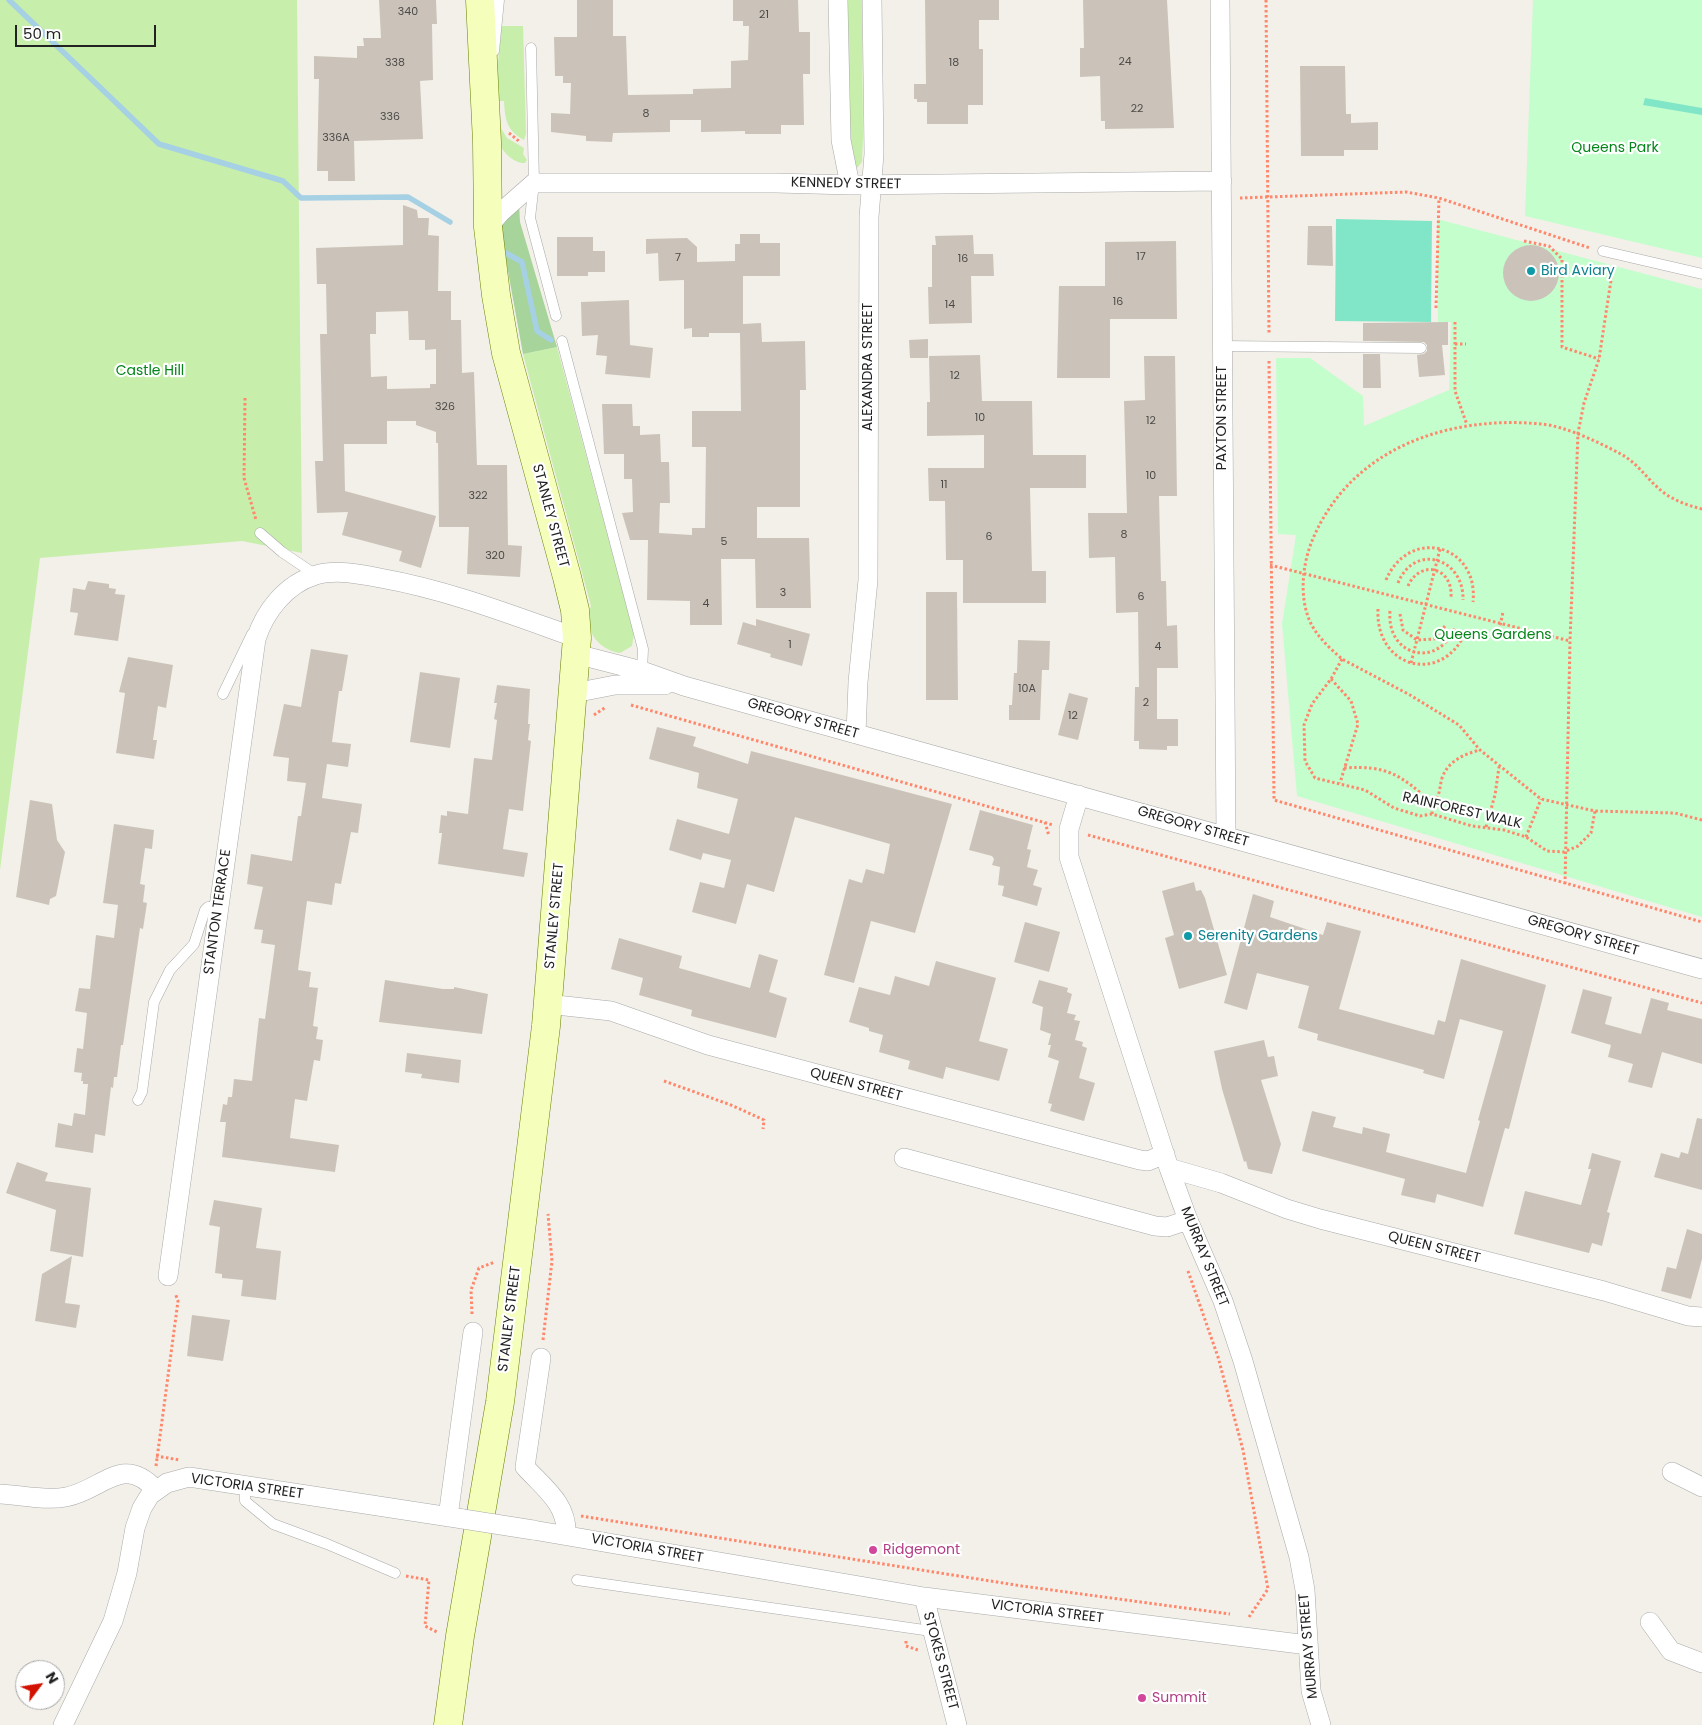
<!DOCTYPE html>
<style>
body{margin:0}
#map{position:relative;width:1702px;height:1725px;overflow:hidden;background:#f2f0e8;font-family:Poppins,sans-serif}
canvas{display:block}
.north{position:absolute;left:15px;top:1660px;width:50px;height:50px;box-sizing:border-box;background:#fff;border:1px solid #a7a7a7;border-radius:50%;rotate:59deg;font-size:14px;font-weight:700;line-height:20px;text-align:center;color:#222}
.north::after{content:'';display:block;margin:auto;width:18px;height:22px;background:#d31100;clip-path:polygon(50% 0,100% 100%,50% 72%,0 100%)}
.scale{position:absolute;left:15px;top:25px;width:141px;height:22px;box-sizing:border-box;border:2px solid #222;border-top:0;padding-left:6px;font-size:15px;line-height:18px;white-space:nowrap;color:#222;-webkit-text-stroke:4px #fff;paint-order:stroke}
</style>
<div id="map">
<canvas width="1702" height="1725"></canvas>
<div class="north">N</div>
<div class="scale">50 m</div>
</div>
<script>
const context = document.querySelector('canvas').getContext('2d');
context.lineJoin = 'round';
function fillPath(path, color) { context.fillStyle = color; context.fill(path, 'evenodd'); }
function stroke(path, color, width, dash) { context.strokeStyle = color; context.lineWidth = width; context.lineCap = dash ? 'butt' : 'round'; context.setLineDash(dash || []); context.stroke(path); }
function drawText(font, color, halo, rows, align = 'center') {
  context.font = font + ' Poppins,sans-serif'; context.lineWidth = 4.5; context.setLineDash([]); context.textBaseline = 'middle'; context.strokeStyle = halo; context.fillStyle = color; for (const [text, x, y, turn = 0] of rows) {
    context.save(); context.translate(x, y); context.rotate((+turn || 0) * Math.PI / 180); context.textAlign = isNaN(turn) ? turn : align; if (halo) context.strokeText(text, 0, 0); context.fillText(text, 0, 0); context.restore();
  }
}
fillPath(new Path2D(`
 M0,0H297L302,553L242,541L40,558L0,870Z
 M843,0H862L863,138L862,162L857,168L849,147Z
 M501,26H523L526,134L524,140C507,131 505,120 504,101H495Z
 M499,125L507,138L524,148L523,154L527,160L525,163C515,164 501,152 499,141C498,136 499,130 499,125Z
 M557,347L634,634L632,646L620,653C597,650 582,627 591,606L523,354Z`), '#c7efab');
fillPath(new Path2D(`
 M519,204L520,222L557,347L523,354L500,227Z`), '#a6d49a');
fillPath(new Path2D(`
 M1533,0H1702V258L1525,216Z
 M1437,219L1702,289V917L1297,796L1282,624L1296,535L1278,534L1276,358H1310L1363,396L1364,426L1449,390L1451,322H1438Z`), '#c4fecd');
fillPath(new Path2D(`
 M1645,98L1702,108V115L1643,105Z
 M1336,219L1432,221L1431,322L1335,321Z`), '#81e6c7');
stroke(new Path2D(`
 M9,0L159,144L283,181L301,198L408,197L450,222
 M506,253L522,262L537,331L551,340`), '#a6d0e3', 5.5);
fillPath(new Path2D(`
 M379,0H436L437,24H432L433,80L420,81L423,139L354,141L355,181H328V171H317L319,79H314V56L357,58V46H364L363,38H381Z
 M577,0H613V36H626L628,95L693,94V89L731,88V61L748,60L749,26H743V21H733V0H798L799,32H810V74H803L804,125H781V134H745V131L701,132V120H670V132L613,133L612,142L586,141V136L551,132V113L570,114L571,83H563V76H555L554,37H577Z
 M925,0H999V20H979V49H983V105H968V124H927V102H917V99H914V84H926Z
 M1083,0H1167L1174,128L1105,129V121H1101L1100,76L1080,77V48H1084Z
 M1300,66H1345L1346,114H1351V123L1378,122V150H1344V156H1301Z
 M403,205L417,210L418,218H429L428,235L439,236L438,291H451V320H461L462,373L474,372L477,465H507L508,545L522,546L520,577L467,574L469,527H439L438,443H436V432L416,425V421H387V444H344L345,491L436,516L421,568L399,561L402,551L342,535L348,512L317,513L315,461H323L320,334H327L326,284H317L316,248L403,245ZM408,311L409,340H425V350L436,349V384H430V388L387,389V376L371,377L370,334H376V312Z
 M1308,226H1332L1333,266L1307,265Z
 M740,234H760V243H780V276H743V324L761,323L762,342L805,341L806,390H800V507H757V538H809L811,608H756L755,559H721L722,625H690V601L647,600L648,540H630L622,513L633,512L632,479H624V454H604L602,404H632L633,426H640V435L660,434L661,462H669L670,503H660L659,533L692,535V528H705L706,447H692V411H741L740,333H709V337H692V328L684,329V280L659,281L658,253L646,254V239L687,238L697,247V262L735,261V244H740Z
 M973,235L974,254H993L994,276H971L972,323L929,324L928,287H932V245H936L935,236Z
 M557,237H593V251H605V272H588V276H557Z
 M1176,241L1177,319H1110V378H1057L1059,286H1105V242Z
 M1503 273a28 28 0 1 1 56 0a28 28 0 1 1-56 0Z
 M629,300L630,345L653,348L650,378L605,374L607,356L596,355L598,335L582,336L581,302Z
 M1448,322V345H1442L1445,375L1419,377L1417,355L1424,354L1427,351V345L1424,342L1363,341V323Z
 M928,339V358H910L909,340Z
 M1363,354H1380L1381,388H1363Z
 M980,355L982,401H1032L1033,455H1086V488H1030L1032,571H1046V603H963V560H946L945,501H929L928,468H984V435L927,436V402H930L929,356Z
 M1144,356H1175L1177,496H1159L1161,581H1166L1167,626L1177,625L1178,668H1157V719H1178V746H1167V750L1139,749V741H1134L1135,687H1139L1138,612L1116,613L1115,557L1089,558L1088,513H1127L1124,401L1145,400Z
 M88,581L109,584V588L116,589L115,594L125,595L118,641L74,635L78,613L70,612L73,588L85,590Z
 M926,592H957L958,700H926Z
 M756,619L810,634L802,666L770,657L771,654L737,644L743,622L756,626Z
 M1018,640L1050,641L1049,670H1042L1040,720H1009V705H1012L1014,673H1017Z
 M311,649L348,655L342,691H339L332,742L351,744L348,767L327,764L322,798L362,804L358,833L351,832L341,884L335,883L332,905L307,901L298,970L311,972L309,987L318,988L313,1026L318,1027L316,1039L323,1040L320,1061L314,1060L307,1101L295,1099L290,1138L339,1145L335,1172L222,1157L226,1122H220L223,1104L227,1105L228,1097H232L234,1079L252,1081L259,1018L265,1019L275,945L261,943L263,930L254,929L263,887L247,884L251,854L292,861L298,816H301L306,783L287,781L289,758L273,756L284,704L301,707Z
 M128,657L173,665L166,708L158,706L153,740H157L154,759L116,753L125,693L119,692Z
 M420,672L460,678L450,748L410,742Z
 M497,685L530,689L528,724H530L528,740L531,741L523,811L509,809L503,849L528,853L524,877L438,864L442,833H439L441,815L447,816V811L468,814L474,758L492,760L497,720L494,719L497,703H494Z
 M1069,693L1088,698L1078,740L1058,735Z
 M657,727L696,737L693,746L748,764L751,751L952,804L915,933L871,921L854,983L824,975L849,879L862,883L866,869L884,874L890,844L795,817L774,892L747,884L736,924L692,912L700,882L724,888L731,860L703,853L701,860L669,850L677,819L729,834L738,799L697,788L699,773L649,759Z
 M30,800L52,804L57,840L65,852L56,896L50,899L49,905L16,897Z
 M980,810L1033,825L1027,849L1031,850L1027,867L1038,870L1033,885L1042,888L1037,906L1002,896L1004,886L998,885L1000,867L992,865L994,859L992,856L969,850Z
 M114,824L154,830L152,849L145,848L140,884L145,885L143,902L147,903L143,929L140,928L123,1045H121L117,1077H114L113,1088L111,1087L105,1136L95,1134L93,1153L55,1147L58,1123L72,1126L74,1113L85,1115L88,1084H83V1081H81L82,1073L74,1072L77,1048L83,1049L87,1013L75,1011L79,988L90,989L96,935L114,938L118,905L103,903Z
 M1194,882L1196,891L1201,890L1205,898L1227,975L1179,989L1165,938L1174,935L1162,891Z
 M1253,894L1274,901L1270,917L1323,935L1327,922L1361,931L1339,1009L1434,1035L1438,1020L1445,1022L1461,959L1546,985L1509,1129L1505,1128L1483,1207L1437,1194L1435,1203L1401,1195L1405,1179L1302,1151L1312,1111L1336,1117L1333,1127L1362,1134L1363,1127L1390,1134L1386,1152L1466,1173L1480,1121L1478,1120L1503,1031L1460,1019L1444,1079L1423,1073L1424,1070L1317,1040L1318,1034L1298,1028L1309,986L1257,973L1247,1010L1224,1003Z
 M1025,922L1060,932L1049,972L1014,962Z
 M619,938L682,956L679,968L750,988L759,954L778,960L769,992L787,998L776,1038L691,1016L692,1010L639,995L643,978L611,969Z
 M936,961L996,978L979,1041L1008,1049L999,1081L946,1067L943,1079L908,1069L910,1061L879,1052L883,1035L869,1031V1028L849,1022L859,987L890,995L895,976L929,986Z
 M385,980L443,989H454V987L488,994L482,1034L379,1022Z
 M1039,980L1068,988L1067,992L1072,994L1067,1013L1076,1015L1074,1020L1080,1021L1075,1040L1083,1042L1082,1046L1087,1048L1079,1078L1095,1083L1084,1121L1050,1111L1052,1104L1048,1103L1059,1061L1048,1057L1051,1045H1048L1051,1034L1040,1030L1043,1007L1032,1003Z
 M1583,989L1612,997L1605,1024L1641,1034L1651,998L1669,1003L1667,1010L1702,1019V1064L1662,1052L1652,1088L1628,1082L1633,1064L1608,1057L1611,1045L1571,1033Z
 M1264,1040L1268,1057L1274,1056L1278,1076L1261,1080L1281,1144L1272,1174L1248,1169L1246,1161L1244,1162L1222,1089L1214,1051Z
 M407,1053L461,1060L459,1083L421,1078L422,1074L405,1072Z
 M1697,1118L1702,1119V1190L1654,1177L1661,1153L1679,1158L1681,1152L1688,1154Z
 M1592,1153L1621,1161L1607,1212L1610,1213L1602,1246L1592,1243L1589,1253L1514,1234L1525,1191L1581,1205L1591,1169H1588Z
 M17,1162L48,1173L45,1181L91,1188L83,1257L50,1251L56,1210L6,1193Z
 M214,1200L262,1208L256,1248L281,1251L276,1300L241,1296L243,1280L222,1278V1274L215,1273L220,1227L209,1225Z
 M1687,1229L1702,1234V1259L1691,1299L1661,1291L1667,1267L1676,1269Z
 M72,1256L65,1303L80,1305L76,1328L35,1321L42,1274Z
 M192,1315L230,1320L223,1361L187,1356Z`), '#cbc3ba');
const service = new Path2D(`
 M531,48L534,183L530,218L556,316
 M494,51L499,0
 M1603,251L1702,274
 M562,341L643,649L642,671
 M1222,346L1421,348
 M260,533L282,552L316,575
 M223,694L252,634
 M138,1100L142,1092L154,1002L170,970L194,944L205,910L208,907H219
 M245,1485V1501L273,1524L327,1544L395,1573
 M577,1580L931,1631`);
const minor = new Path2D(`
 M838,0L841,140L850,185
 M1220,0L1226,836
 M488,227L500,213L534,183H776L850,185L1222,181
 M576,654L642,671L684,686L1702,969
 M574,693L615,685H665
 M856,734L858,682L868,580L869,217L874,154L872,0
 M1079,795L1069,829V857L1169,1168L1188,1220L1223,1301L1243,1361L1299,1557L1305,1590L1311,1691L1321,1725
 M547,1004L611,1011L708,1045L1140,1160L1148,1161L1165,1154
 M904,1158L1155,1226L1167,1227L1188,1220
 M1169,1168L1221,1183L1287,1209L1320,1219L1604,1291L1688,1316L1702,1317
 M168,1276L256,639C265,611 286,584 316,575C336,569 360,574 380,578C448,590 512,615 577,638
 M541,1358L525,1467C544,1488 568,1504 566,1535
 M1672,1472L1702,1487
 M0,1494C21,1495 45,1501 66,1497C103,1490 122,1453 156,1490
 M448,1517L473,1332
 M533,1530L924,1597L1308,1645
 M924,1597L957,1725
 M1650,1622L1671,1651L1702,1663
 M63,1725L113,1621L127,1573L135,1528L142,1508L150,1495L167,1483L189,1477L202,1479L463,1519`);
const secondary = new Path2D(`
 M448,1725L460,1636L500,1402L546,1026L577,638L575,610L567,577L506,353L496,295L488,227L487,142L480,0`);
stroke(service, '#a9a9a9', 11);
stroke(minor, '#a9a9a9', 20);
stroke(secondary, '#698100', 29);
stroke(new Path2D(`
 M1266,0L1269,334
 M509,133L520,142
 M1240,198L1406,192L1439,198L1590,248
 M1524,241L1549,246L1562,259V347L1599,359
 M1436,308L1439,198
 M1455,322V391L1467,425
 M1455,344H1466
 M1269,361L1274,800L1702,922
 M245,398L244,478L256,520
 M1702,509C1690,506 1678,502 1667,495C1649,483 1639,463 1619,453C1598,442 1565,426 1541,424C1448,415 1350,448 1312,541C1301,568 1298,607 1316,632C1323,642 1333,651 1342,659L1410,695L1459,725L1480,750L1541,799L1595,811L1675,813L1702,820
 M1270,565L1570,641
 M1386,580C1409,526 1479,544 1473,602
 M1398,583C1414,543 1464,557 1463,600
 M1408,586C1420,559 1453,567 1451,597
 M1378,609C1375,669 1443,686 1466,631
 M1390,611C1386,656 1438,670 1455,627
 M1400,614L1403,630L1417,640L1434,639L1445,626
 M1498,635L1503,612
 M1342,659L1331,679L1312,704L1304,725L1305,761L1315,778L1365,790L1394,808L1420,816L1432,814L1472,826L1504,830L1526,837L1547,851L1564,852L1578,846L1591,833L1595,811
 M1411,663L1440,549
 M1331,679L1351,701L1358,724L1340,783
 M631,705L1053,825
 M594,715L606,707
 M1344,768C1387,765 1401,775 1432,803C1441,796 1439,788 1442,778C1448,761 1464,754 1480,750
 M1432,814V803
 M1045,822L1049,836
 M1486,827L1495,795L1499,767
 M1088,835L1702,1003
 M1526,837L1541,799
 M1565,884L1570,641L1578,433L1584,403L1599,359L1613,267
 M664,1081L731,1105L764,1120L763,1129
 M1188,1271L1218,1357L1243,1450L1268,1589L1249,1617
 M472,1314L471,1290L479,1268L495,1262
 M543,1340L552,1261L548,1214
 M156,1456L180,1460
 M156,1466L178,1301L175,1293
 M581,1516L1022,1586L1230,1614
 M406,1576L429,1580L425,1626L437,1632
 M906,1641V1646L918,1650`), '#ff876c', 3, [2.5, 2.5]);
stroke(service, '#fff', 10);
stroke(minor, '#fff', 19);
stroke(secondary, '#f5feba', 28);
const minorBridge = new Path2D(`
 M463,1519L533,1530`);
stroke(minorBridge, '#a9a9a9', 20, []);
stroke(minorBridge, '#fff', 19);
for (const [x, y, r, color] of [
 [1531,271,5,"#0f9aa8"],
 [1188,936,5,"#0f9aa8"],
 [873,1550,5,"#d1479c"],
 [1142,1698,5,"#d1479c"]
]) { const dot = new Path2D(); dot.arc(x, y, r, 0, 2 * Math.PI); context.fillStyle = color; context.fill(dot); stroke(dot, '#fff', 2); }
drawText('11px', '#4c4a48', null, [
 ["340",408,12],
 ["21",764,15],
 ["24",1125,62],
 ["338",395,63],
 ["18",954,63],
 ["22",1137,109],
 ["8",646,114],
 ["336",390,117],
 ["336A",336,138],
 ["17",1141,257],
 ["7",678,258],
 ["16",963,259],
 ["16",1118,302],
 ["14",950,305],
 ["12",955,376],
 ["326",445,407],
 ["10",980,418],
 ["12",1151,421],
 ["10",1151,476],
 ["11",944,485],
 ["322",478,496],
 ["8",1124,535],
 ["6",989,537],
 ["5",724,542],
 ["320",495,556],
 ["3",783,593],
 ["6",1141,597],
 ["4",706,604],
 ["1",790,645],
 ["4",1158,647],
 ["10A",1027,689],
 ["2",1146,703],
 ["12",1073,716]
]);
drawText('14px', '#04861a', '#fff', [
 ["Queens Park",1615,148],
 ["Castle Hill",150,371],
 ["Queens Gardens",1493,635]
]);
drawText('14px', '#222', '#fff', [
 ["KENNEDY STREET",846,184,1],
 ["ALEXANDRA STREET",868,367,-90],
 ["PAXTON STREET",1222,418,-90],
 ["STANLEY STREET",550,516,75],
 ["GREGORY STREET",803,719,16],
 ["RAINFOREST WALK",1462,811,13],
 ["GREGORY STREET",1193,827,16],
 ["STANTON TERRACE",218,912,-82],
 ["STANLEY STREET",555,916,-85],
 ["GREGORY STREET",1583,936,16],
 ["QUEEN STREET",856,1085,15],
 ["QUEEN STREET",1434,1248,14],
 ["MURRAY STREET",1204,1257,68],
 ["STANLEY STREET",510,1319,-83],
 ["VICTORIA STREET",247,1487,8],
 ["VICTORIA STREET",647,1549,10],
 ["VICTORIA STREET",1047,1612,7],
 ["MURRAY STREET",1309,1646,-95],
 ["STOKES STREET",940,1661,75]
]);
drawText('14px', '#0d838f', '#fff', [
 ["Bird Aviary",1541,271],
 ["Serenity Gardens",1198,936]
], 'left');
drawText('14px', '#b23c85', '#fff', [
 ["Ridgemont",883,1550],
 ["Summit",1152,1698]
], 'left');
</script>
